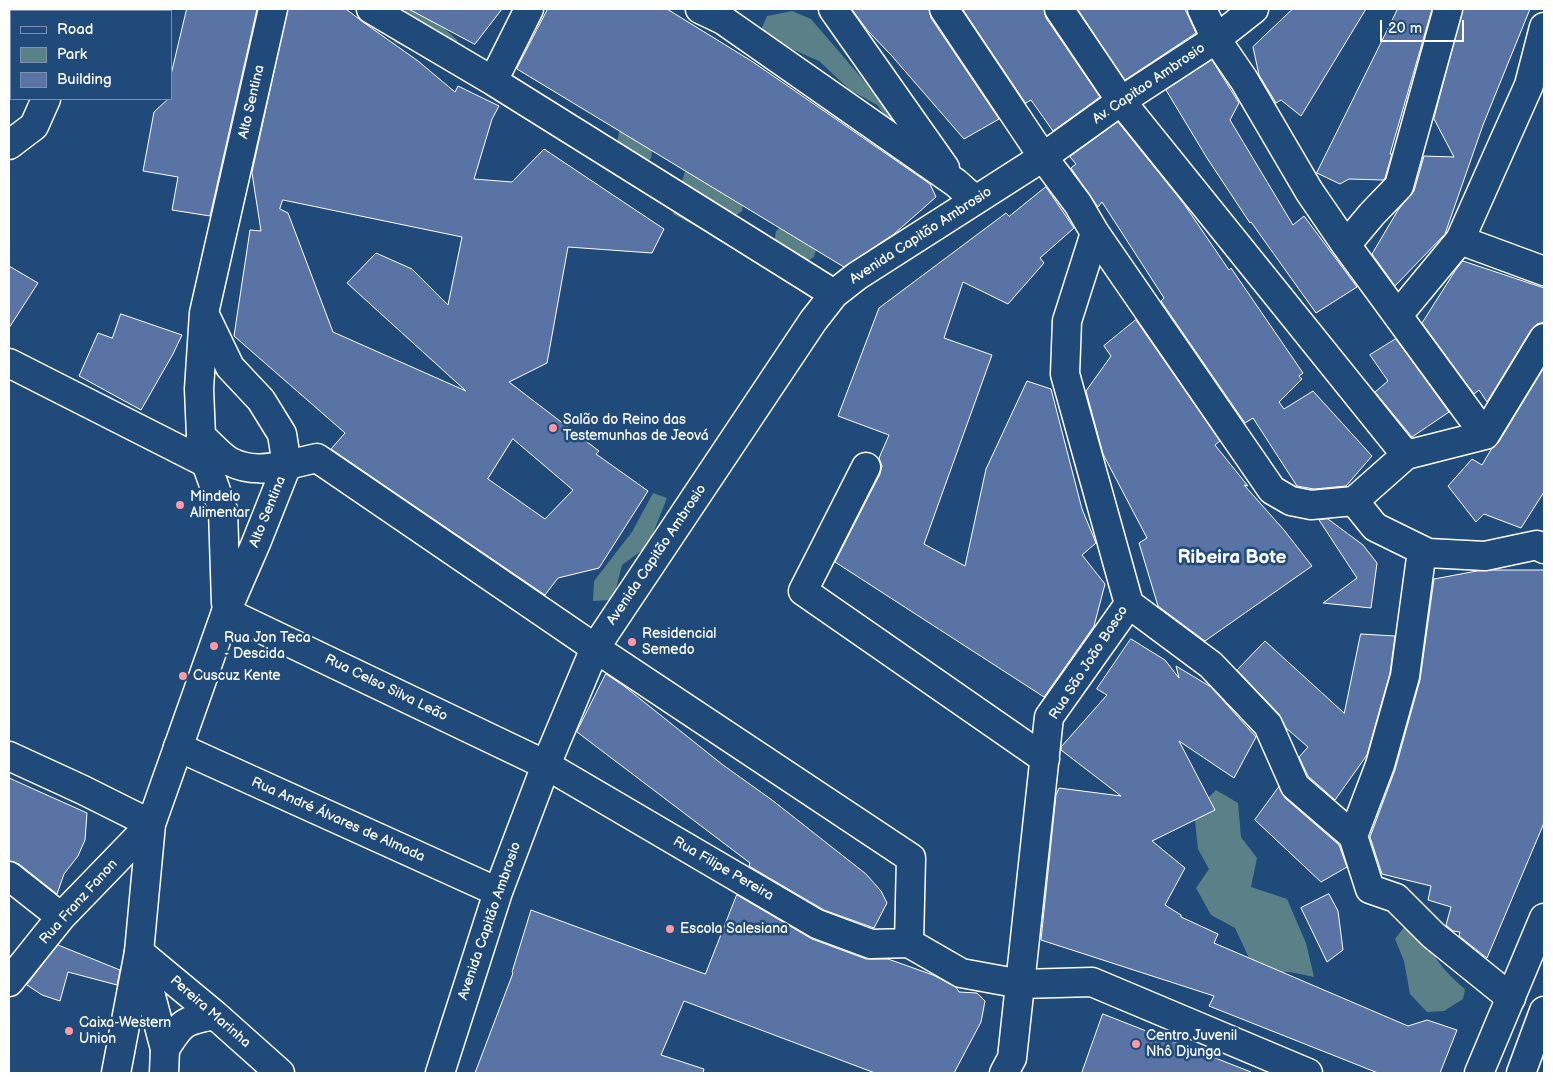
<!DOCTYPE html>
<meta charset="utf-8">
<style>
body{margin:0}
#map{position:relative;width:1553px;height:1082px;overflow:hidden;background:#1f4a7a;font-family:"Balsamiq Sans",sans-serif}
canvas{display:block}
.frame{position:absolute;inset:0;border:10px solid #fff;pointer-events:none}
.legend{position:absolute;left:10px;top:10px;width:162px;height:90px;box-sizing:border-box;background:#1f4a7a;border:1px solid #7992af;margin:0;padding:6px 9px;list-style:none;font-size:15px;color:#fff}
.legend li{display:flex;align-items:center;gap:10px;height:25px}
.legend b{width:25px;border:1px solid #7992af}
.scale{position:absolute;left:1380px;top:20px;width:84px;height:22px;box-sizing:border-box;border:2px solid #fff;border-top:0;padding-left:6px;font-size:15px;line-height:18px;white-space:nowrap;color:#fff;-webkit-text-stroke:4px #1f4a7a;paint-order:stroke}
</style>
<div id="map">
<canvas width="1553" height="1082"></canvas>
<div class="frame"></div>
<ul class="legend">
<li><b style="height:6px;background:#1f4a7a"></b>Road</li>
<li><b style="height:14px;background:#598187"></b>Park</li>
<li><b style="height:14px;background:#5873a4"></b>Building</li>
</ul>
<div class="scale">20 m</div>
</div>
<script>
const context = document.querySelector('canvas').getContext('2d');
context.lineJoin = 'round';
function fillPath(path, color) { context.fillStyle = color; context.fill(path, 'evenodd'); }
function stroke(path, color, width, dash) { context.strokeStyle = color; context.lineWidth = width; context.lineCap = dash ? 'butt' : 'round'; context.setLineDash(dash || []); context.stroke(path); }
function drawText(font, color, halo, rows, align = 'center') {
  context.font = font + ' "Balsamiq Sans",sans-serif'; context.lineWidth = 5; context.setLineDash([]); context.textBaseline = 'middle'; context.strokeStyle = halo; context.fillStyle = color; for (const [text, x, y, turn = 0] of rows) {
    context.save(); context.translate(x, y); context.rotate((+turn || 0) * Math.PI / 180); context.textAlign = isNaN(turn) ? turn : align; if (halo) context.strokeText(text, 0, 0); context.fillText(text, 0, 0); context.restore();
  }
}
fillPath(new Path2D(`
 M406,9H431L433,18L458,41L451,72L418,52L394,42Z
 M792,11L811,19L878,97L901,102L900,135L877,105L850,90L819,61L774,41L760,32L767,16Z
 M619,131H637L654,141L651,158L633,186L613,170Z
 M727,167L745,188L742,211L711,234L673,214L685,171Z
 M790,219L820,235L814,257L785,277L770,269L776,231Z
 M653,493L667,498L648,546L622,565L613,600L593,601L594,581L632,532Z
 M1216,790L1238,803L1241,837L1257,858L1251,887L1287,899L1306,943L1314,977L1290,972L1256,973L1235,928L1211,915L1196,888L1209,869L1198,849L1194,812Z
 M1405,926L1420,927C1431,954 1442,970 1465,989L1463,999L1444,1011L1427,1012L1410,994L1404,961L1395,939Z`), '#598187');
const building = new Path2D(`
 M187,9H257L210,216L172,210L178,177L143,171L154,112L168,99H171V75Z
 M288,9H346L363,22L418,61L455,92L458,86L499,106L492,119L474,179L512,182L544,149L664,229L652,253L568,247L547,363L509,382L599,451L596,454L648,491L599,568L558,578L545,595L331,449L345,433L234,336L250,230L261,231L252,173ZM283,200L462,237L448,305L412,269L376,253L347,283L466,391L333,332L288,213L280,209ZM513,439L573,490L545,519L488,479Z
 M409,9H502L475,44Z
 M548,9H667L753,62L930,184L936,197L894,234L844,267L517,69Z
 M852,9H929L931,18L999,119L964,139L891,55L868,31Z
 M963,9H1044L1046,18L1100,97L1053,131L1031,100L1026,103Z
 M1078,9H1185L1196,33L1125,80Z
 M1293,9H1366L1301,116L1281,100L1276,103L1259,75L1253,47Z
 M1398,9H1432L1390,154H1392L1385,178L1383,180L1349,179L1340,184L1317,173Z
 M1463,9H1530L1483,125L1445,234L1395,286L1372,254L1398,210L1414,191L1424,156L1454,157L1434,119Z
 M1212,60L1239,103L1230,120L1293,225L1304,216L1357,287L1316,313L1251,222L1250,223L1207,158L1166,90Z
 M1118,122L1184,204L1229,270L1231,268L1303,373L1299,376L1302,379L1279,402L1284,409L1313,391L1372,456L1346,486L1314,489L1297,486L1253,418L1245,423L1161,301L1164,298L1102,202L1098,207L1071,168L1076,164L1070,157Z
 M1046,187L1074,228L1040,258L1044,263L1008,304L963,282L944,338L992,355L924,544L965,566L986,469L1027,381L1051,389L1082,509L1096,543L1082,555L1105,584L1094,626L1044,697L835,562L880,474L882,466L879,458L889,435L838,416L879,308L1006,213L1009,216Z
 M1463,261L1544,288V322L1537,324L1531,330L1487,402L1479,390L1474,394L1422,323L1455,271Z
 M9,266L38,283L9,328Z
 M121,314L182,335L173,354L141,410L79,376L98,333L112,338Z
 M1136,320L1220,441L1215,445L1248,486L1244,485L1284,530L1312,566L1205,641L1158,606L1139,543L1147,538L1103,454L1086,391L1111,356L1104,346Z
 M1396,339L1449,412L1412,437L1375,392L1388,381L1370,355Z
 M1544,368V492L1521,528L1484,514L1476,522L1448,486L1472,459L1482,465L1492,448L1498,443Z
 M1328,519L1363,545L1377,563L1371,608L1323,603L1357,578L1319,520Z
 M1493,570H1544V823L1487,958L1459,936L1460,932L1453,931L1446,925L1451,907L1428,900L1431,886L1382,874L1370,837L1395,770L1420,680L1434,579L1477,571Z
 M1361,634L1395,636L1390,673L1367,755L1335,800L1308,776L1299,757L1308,747L1286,728L1279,714L1237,670L1265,641L1344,713Z
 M1131,639L1165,660L1179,678L1176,666L1211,687L1256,737L1234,778L1179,741L1215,810L1152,841L1185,868L1165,905L1181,915V917L1218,934L1214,943L1408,1026L1427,1020L1457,1030L1440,1073H1378L1209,1006L1214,996L1041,940L1056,795L1059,788L1121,796L1061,750V747L1107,695L1097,689Z
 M606,674L624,686L723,765L772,800L866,874L881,891L887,903L874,928L824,910L749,866L750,863L577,732Z
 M9,778L87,813L85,840L78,856L64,874L57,894L19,864L9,861Z
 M1279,787L1285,798L1339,845L1347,867L1321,882L1255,820Z
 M1329,894L1338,911L1343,950L1327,962L1301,908Z
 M737,895L812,939L866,959H888L933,975L956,987L959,992L977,993L985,1001L981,1022L954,1073H875L684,1001L661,1055L704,1069L703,1073H475L513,973L512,972L531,910L705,974Z
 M58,945L120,970L117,985L68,972L60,1001L42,995L27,985Z
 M1103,1014L1251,1072V1073H1082Z`);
fillPath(building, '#5873a4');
stroke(building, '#fff', 1);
const minor = new Path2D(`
 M371,9L493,81L834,294
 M700,9L723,20L956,183L975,200
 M833,9L945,168
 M944,9L1043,157L1078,204L1095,233L1067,321L1065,374L1129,604L1049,717L1012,1058L1004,1073
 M1059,9L1121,101L1406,455
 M1202,9L1216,39L1244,80L1309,191L1346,245L1485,435
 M9,23L11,12
 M9,57L11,59
 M493,81L529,9
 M9,145L34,126L46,99
 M1095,233L1272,490L1291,501L1311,505L1354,501
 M1460,240L1544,271
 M1346,245L1372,214L1399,186L1448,9
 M1398,315L1460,240L1529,85L1544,27
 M1544,338L1485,435L1406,455L1354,501L1375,527L1428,553L1485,556L1537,545L1544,549
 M9,363L206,463
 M287,465L317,458L595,648L911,858L909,943
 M866,467L803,591L1045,759
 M1129,604L1211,665L1268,725L1295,786L1353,836L1370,889L1396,898L1433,935L1511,998
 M226,612L546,765L817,924L871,944L909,943
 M178,747L498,892
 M9,756L83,790L151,824L61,917L9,982
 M1353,836L1380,765L1405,676L1422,550
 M9,876L61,917
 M909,943L961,973L1021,984L1092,982L1308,1073
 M139,952L215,1015L280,1073
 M165,1049C182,1022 183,1021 215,1015
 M440,1073L498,892L546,765L595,648L813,321L834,294L857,276L1043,157L1121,101L1216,39L1254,9`);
const tertiary = new Path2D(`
 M1479,1073L1544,918
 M1521,1073L1544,1011`);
const secondary = new Path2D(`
 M201,436C209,443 222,458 231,462C249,471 268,469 287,465
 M226,603L223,510L206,463L201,436L199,389L204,313L273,9
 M141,958L165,1049L164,1073
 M116,1073L139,952L151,824L226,612L256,543L287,465L282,434L261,400L230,367L204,313`);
stroke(minor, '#fff', 31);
stroke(tertiary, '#fff', 31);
stroke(secondary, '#fff', 31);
stroke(minor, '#1f4a7a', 28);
stroke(tertiary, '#1f4a7a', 28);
stroke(secondary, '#1f4a7a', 28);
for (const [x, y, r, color] of [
 [553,428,5,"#ff9aa2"],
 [180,505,5,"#ff9aa2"],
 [632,642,5,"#ff9aa2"],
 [214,646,5,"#ff9aa2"],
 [183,676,5,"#ff9aa2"],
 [670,929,5,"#ff9aa2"],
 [69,1031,5,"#ff9aa2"],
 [1136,1044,5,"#ff9aa2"]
]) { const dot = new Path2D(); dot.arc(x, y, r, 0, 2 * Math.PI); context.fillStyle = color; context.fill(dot); stroke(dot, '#1f4a7a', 2); }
drawText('14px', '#fff', '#1f4a7a', [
 ["Av. Capitao Ambrosio",1149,84,-34],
 ["Alto Sentina",252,102,-77],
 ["Avenida Capitão Ambrosio",921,236,-33],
 ["Alto Sentina",268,512,-68],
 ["Avenida Capitão Ambrosio",657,555,-56],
 ["Rua São João Bosco",1089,663,-57],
 ["Rua Celso Silva Leão",386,688,26],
 ["Rua André Álvares de Almada",338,820,24],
 ["Rua Filipe Pereira",723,869,30],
 ["Rua Franz Fanon",79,902,-48],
 ["Avenida Capitão Ambrosio",490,921,-71],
 ["Pereira Marinha",210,1012,41]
]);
drawText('14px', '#fff', '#1f4a7a', [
 ["Salão do Reino das",563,420],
 ["Testemunhas de Jeová",563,436],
 ["Mindelo",190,497],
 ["Alimentar",190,513],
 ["Residencial",642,634],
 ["Semedo",642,650],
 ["Rua Jon Teca",224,638],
 ["- Descida",224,654],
 ["Cuscuz Kente",193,676],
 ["Escola Salesiana",680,929],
 ["Caixa-Western",79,1023],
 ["Union",79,1039],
 ["Centro Juvenil",1146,1036],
 ["Nhô Djunga",1146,1052]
], 'left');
drawText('bold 19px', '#fff', '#1f4a7a', [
 ["Ribeira Bote",1232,558]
]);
</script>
